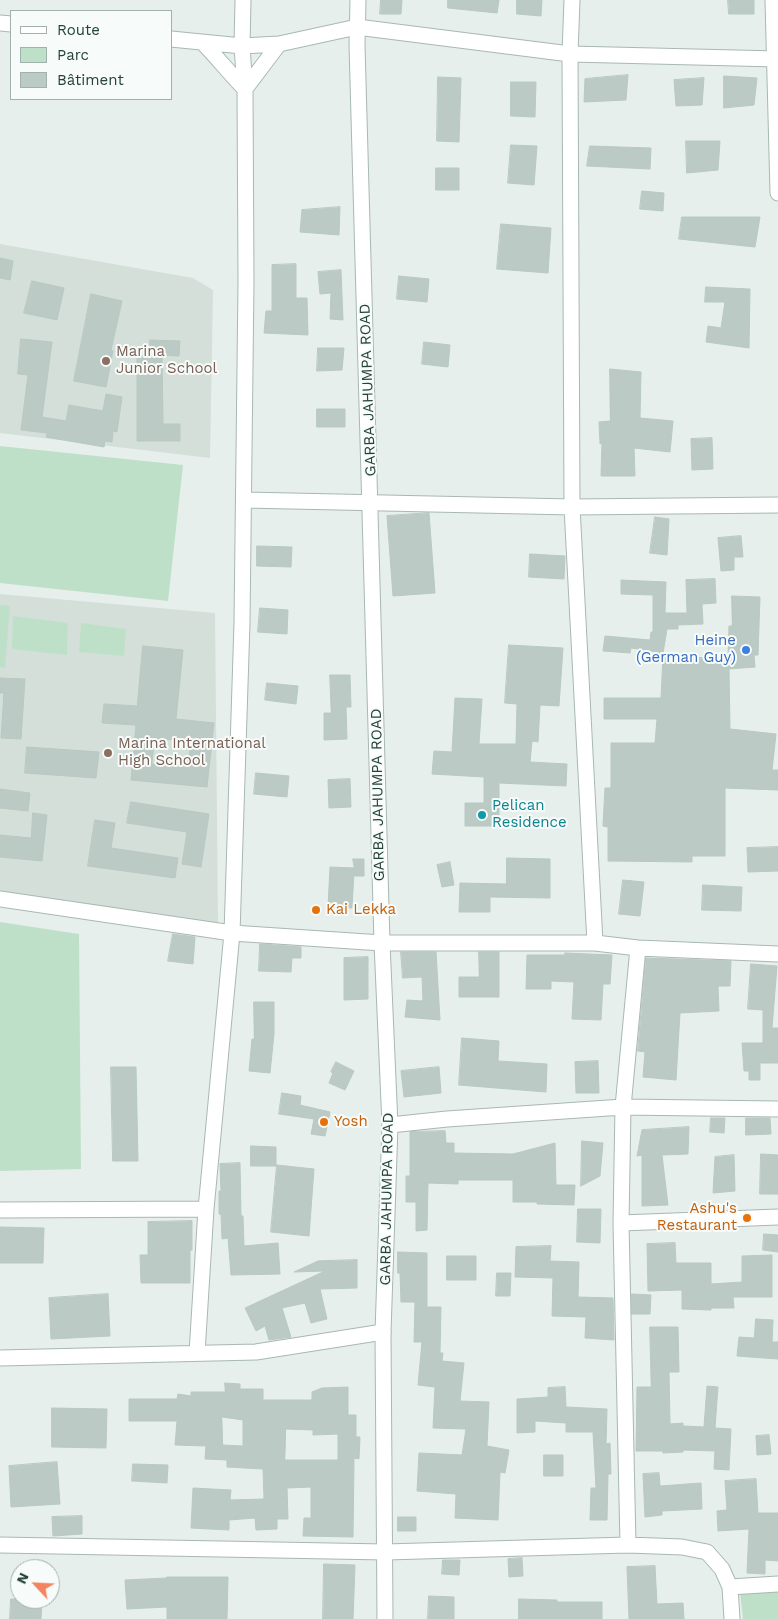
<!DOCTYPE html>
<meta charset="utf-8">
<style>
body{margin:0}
#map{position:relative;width:778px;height:1619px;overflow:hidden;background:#e6efeb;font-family:"Work Sans",sans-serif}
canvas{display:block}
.legend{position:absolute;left:10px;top:10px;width:162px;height:90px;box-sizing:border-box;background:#f7fbf9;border:1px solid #a3b1ad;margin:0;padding:6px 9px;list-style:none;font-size:15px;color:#24423a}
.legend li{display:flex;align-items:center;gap:10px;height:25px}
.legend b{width:25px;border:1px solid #a3b1ad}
.north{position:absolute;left:10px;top:1559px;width:50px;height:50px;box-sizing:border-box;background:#f7fbf9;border:1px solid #a3b1ad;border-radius:50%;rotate:295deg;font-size:14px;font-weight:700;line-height:20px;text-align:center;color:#24423a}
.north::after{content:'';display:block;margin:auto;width:18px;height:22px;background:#f4845f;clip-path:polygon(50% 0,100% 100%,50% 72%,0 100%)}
</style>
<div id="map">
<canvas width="778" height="1619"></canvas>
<ul class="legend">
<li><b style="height:6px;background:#fff"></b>Route</li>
<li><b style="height:14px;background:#bfe0c8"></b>Parc</li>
<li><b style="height:14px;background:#bbcac4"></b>Bâtiment</li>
</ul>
<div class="north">N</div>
</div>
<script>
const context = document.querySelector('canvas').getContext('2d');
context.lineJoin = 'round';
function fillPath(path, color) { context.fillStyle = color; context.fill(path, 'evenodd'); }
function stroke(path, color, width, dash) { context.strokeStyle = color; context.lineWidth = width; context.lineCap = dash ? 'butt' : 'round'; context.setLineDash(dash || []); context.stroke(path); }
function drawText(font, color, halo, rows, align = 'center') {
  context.font = font + ' "Work Sans",sans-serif'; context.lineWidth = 4; context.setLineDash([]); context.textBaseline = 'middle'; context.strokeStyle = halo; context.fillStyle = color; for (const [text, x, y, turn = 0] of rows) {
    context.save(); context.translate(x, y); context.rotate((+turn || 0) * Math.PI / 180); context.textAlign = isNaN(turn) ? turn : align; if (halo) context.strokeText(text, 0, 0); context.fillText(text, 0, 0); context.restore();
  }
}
fillPath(new Path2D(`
 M0,244L193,278L213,290L210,458L0,433Z
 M0,594L215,613L218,924L0,893Z`), '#d4dfda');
fillPath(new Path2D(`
 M0,446L183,465L168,601L0,583Z
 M0,605L10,606L5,668L0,667Z
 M13,616L68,623L67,655L12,649Z
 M81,623L126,629L124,656L79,652Z
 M0,922L79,934L81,1169L0,1171Z
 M778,1588V1619H743L740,1592Z`), '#bfe0c8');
const building = new Path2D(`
 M381,0H402L401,14H380Z
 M448,0H499L497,13L448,8Z
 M517,0H542L541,16L517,14Z
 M728,0H754V14H729Z
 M628,75L626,100L584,102L585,79Z
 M724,76L757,78L754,105L724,108Z
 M438,77L461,78L459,142L437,141Z
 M704,78L702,105L676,106L674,80Z
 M511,82H536L535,117L511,116Z
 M686,141H720L718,170L687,173Z
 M511,145L537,146L534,185L508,183Z
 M590,146L651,148L650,169L587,166Z
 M436,168H459V190H436Z
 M642,191L664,193L663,211L640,209Z
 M340,207L339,235L300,232L302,210Z
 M682,217H760L755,247L679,239Z
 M501,224L551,228L548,273L497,269Z
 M0,258L13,261L10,280L0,278Z
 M296,264V298H307L308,335L264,333L266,311H272V265Z
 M341,270L343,320L330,319L331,293L320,294L318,272Z
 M399,276L429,279L427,302L397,299Z
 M32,281L64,288L57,320L24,313Z
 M706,287L750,289L749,348L706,342L708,326L721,328L725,302H705Z
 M91,294L122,301L111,350L113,351L106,387L74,381Z
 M21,339L52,342L42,417L66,421L69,405L103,411L106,394L122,397L117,432L113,431L112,442L105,441L104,447L46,437L47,433L21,430L28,375L18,374Z
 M150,340L180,341L179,356L162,355L163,424H180V441H137V356L150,355Z
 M424,342L450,345L448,367L422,364Z
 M318,348H344L342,370L317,371Z
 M610,369L641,372L640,418L673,421L670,452L634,448L635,476H601L602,443L600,444L599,422L610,421Z
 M317,409H345V427H317Z
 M712,438L713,469L692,470L691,439Z
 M429,513L435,593L393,596L387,516Z
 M655,517L669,519L667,555L650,553Z
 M741,536L743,557H734V570L721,571L718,538Z
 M257,546L292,547L291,567L257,566Z
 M530,554L565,556L564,579L529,577Z
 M715,579L716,603L702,604L703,624L678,625V629H667L663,653L631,648L630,653L603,651L605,636L650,640L651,632H653V595L621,594V580L666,582L665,613H687L686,580Z
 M732,596L760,597L758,655H754L755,667L729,669L730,729L776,734L772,770H778V790L725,788V856H692V862L608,861V827L603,826L605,788H611V743H655L657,719H604V698H661L663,656L684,658L728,657L729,626H732Z
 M260,608L288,610L287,634L258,632Z
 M509,645L563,648L559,706L540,705L538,742L532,741L530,762L567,764L566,786L499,783V826H465V803H484V777L432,774L434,751L452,752L455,698L482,699L479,744H516L517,704L505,703Z
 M143,646L183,650L176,719L214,723L207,787L131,780L136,725L102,723L104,704L137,706ZM155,738L191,742L188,767L152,764Z
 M330,675H350L351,707H346L347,739L324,740V713H331Z
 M0,678L25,679L21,739L1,738L4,693H0Z
 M267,683L298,686L296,704L265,700Z
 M27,747L99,752L96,778L25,773Z
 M256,773L289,776L287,797L254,794Z
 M350,779L351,807L329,808L328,780Z
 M0,789L30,793L28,811L0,808Z
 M131,802L209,814L201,867L182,864L187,832L127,823Z
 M33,813L47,815L42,861L0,857V835L31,838Z
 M95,820L115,823L111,848L178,858L175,878L88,866Z
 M778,847V871L748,872L747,848Z
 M507,858L550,859V898L490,897V912H459L460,883L506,884Z
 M353,859H364V876H354V872L352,908L328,907L330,867L354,868Z
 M450,862L454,885L442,887L437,865Z
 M623,880L644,882L640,916L619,914Z
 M703,885L742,887L741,911L702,910Z
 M173,934L195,937L193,964L168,961Z
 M260,944L301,947V958H292L291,972L259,971Z
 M401,952H436L440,1020L405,1017L407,1000L423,1001L422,977L403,978Z
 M479,952H499V997H459V977H479Z
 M565,953L612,955L610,984H603L601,1020L572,1019L574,982L551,981V989H526L527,955H565Z
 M368,957V999L344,1000V958Z
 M646,958L731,961L730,986H718L719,1011L680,1013L676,1080L643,1077L645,1052L638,1051Z
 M751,964L777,966L772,1028H778V1063H760V1080H749V1071H744L742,1043H763V1010L748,1009Z
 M254,1002H274V1034L270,1073L249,1071L252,1039H254Z
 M462,1038L499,1041L498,1061L547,1064L546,1092L459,1085Z
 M598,1061L599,1093H576L575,1062Z
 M336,1062L354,1071L345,1090L329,1083L333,1073L331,1072Z
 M111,1067H136L138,1161H113Z
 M439,1067L441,1093L404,1097L401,1071Z
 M282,1093L301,1096L300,1105L330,1112L325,1136L311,1134L314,1119L279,1114Z
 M711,1118H725L724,1133L710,1132Z
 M746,1118H770L771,1134L746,1135Z
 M689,1127L688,1154L662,1155L668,1205L642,1206V1155L637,1156L642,1130Z
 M445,1131L446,1143H454V1153L513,1154L555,1143L556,1185H575L574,1205L537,1204V1202H513V1180H458V1184L428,1183L427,1230L416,1231V1202H406V1176H410V1132Z
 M582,1141L603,1143L600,1176L581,1186Z
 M251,1146L276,1147V1166H251Z
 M761,1154L778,1155V1194H760Z
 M734,1155L735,1191L713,1193L715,1157Z
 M240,1163L241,1216H243L244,1246L278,1243L280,1274L231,1275L228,1238L222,1239L221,1214H219V1191H221L220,1164Z
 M277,1165L314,1169L309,1236L271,1232Z
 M578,1209H601L600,1243L577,1242Z
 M192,1221V1250H190V1283H141L140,1255H148V1222Z
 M0,1227L44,1228L43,1263H0Z
 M764,1234L778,1235V1252L763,1250Z
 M675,1243L676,1263H711V1284L742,1282V1256L772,1255V1297H733L734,1308H711V1310L682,1309V1290L648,1291L647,1244Z
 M551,1246L550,1261L579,1262L578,1297L613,1298L614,1340L585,1338L586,1317L552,1316L553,1278L515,1277L516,1247Z
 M398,1252L427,1253V1307H441L440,1353H443L442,1361L464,1363L460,1401L489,1402L487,1446L509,1450L505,1473L500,1472L498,1520L455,1518L456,1494L417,1491L419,1453L462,1455L466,1429L433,1428L435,1387L418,1385L422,1342H414L415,1302H401L400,1273H398Z
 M447,1256H476V1280H447Z
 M357,1260V1288L320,1289L327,1319L311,1323L305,1303L282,1308L291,1337L269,1340L265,1326L256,1331L245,1308L325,1271L294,1272L318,1261Z
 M497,1273H511L510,1296H496Z
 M108,1294L110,1336L51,1339L49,1298Z
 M632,1294L651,1295L650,1314H632Z
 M756,1319L773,1320L772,1342H778V1359L737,1356L739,1337L754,1338Z
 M650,1327H678L679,1372H669L670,1424L683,1423V1426L704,1427L707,1386L718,1387L715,1428L731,1429L729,1470L714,1469L715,1451L683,1450V1452L663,1453V1451H636L637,1387H651Z
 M225,1383L240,1384V1389H263V1400H312V1392L322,1388L348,1387V1415H356V1437H360L359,1459L354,1458L353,1537L303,1536L304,1518H311V1487L287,1488L288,1519H277V1529L256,1530L255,1518L229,1520V1530L191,1528L193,1488L231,1490L230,1500L264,1499L263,1469L227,1467V1460L205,1459L206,1446L175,1445L177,1421H129V1399H177L178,1394L191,1396V1392H225ZM222,1417L243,1420V1446L223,1445ZM286,1429L313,1430V1435L338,1434V1460H285Z
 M565,1387L566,1407L607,1409L606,1444L610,1443L611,1474H608L607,1520H590L591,1488H596L593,1432H566V1423L535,1421V1432L517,1433V1399L548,1397V1388Z
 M52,1408L107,1409L106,1448L52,1447Z
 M769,1435L771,1454L757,1455L756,1436Z
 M544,1455H563V1476H544Z
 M57,1462L60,1504L11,1507L9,1466Z
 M133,1464L168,1465L167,1483L132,1481Z
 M659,1473L660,1486L701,1483L702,1509L662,1511V1515L645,1517L643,1474Z
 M756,1479L758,1513H778V1561L765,1560V1574L747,1573L749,1529L718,1531L717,1511L727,1510L725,1481Z
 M82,1516V1534L53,1536L52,1517Z
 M398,1517H416V1531H398Z
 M522,1558L523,1576L509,1577L508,1559Z
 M443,1560H460L459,1575L442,1574Z
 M324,1564L355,1565L353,1619H323Z
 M655,1566L657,1604L683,1603L684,1619H629L627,1567Z
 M167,1577H228L227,1619H167V1607L127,1609L125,1580L167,1578Z
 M429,1596L454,1597V1619H428Z
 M11,1599H42L41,1619H10Z
 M519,1599L557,1600V1602H602V1619H519Z`);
fillPath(building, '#bbcac4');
stroke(building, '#b8c9c2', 1);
const minor = new Path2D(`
 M572,0L570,54L572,507L595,943
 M773,0L778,193
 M0,23L11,24
 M171,39L242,46L279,44L357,27L570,54L778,59
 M202,42C217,57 230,74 245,89L279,44
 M244,500L572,507L778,505
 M0,899L232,933L382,943H595L638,948L778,954
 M390,1125L447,1119L623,1107L778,1109
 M0,1210L206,1209
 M621,1223L778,1217
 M197,1353L206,1209L232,933L242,623L246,282L245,89L242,46L243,0
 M0,1358L256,1352L383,1332
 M0,1545L386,1552L628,1545L682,1547L707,1552L722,1569L730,1587L732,1619
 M628,1545L621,1223L623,1107L638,948
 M730,1587L778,1584`);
const tertiary = new Path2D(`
 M358,0L357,45L382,943L390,1125L383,1332L385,1619`);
stroke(minor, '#a8b8b2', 17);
stroke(tertiary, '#a8b8b2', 17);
stroke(minor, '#fff', 15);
stroke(tertiary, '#fff', 15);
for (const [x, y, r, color] of [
 [106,361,5,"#8d6e63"],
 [746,650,5,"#3f7fe0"],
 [108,753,5,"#8d6e63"],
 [482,815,5,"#0f9aa8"],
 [316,910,5,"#e8710a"],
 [324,1122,5,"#e8710a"],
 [747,1218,5,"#e8710a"]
]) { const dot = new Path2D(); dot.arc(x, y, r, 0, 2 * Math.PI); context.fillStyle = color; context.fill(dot); stroke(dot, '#f7fbf9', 2); }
drawText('15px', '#785e54', '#f7fbf9', [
 ["Marina",116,352],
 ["Junior School",116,369],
 ["Marina International",118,744],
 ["High School",118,761]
], 'left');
drawText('15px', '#24423a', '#f7fbf9', [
 ["GARBA JAHUMPA ROAD",368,390,-92],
 ["GARBA JAHUMPA ROAD",378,795,-91],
 ["GARBA JAHUMPA ROAD",387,1199,-89]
]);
drawText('15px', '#366cbe', '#f7fbf9', [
 ["Heine",736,641],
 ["(German Guy)",736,658]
], 'right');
drawText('15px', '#0d838f', '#f7fbf9', [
 ["Pelican",492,806],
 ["Residence",492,823]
], 'left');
drawText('15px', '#c56008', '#f7fbf9', [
 ["Kai Lekka",326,910],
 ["Yosh",334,1122],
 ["Ashu's",737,1209,"right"],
 ["Restaurant",737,1226,"right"]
], 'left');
</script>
